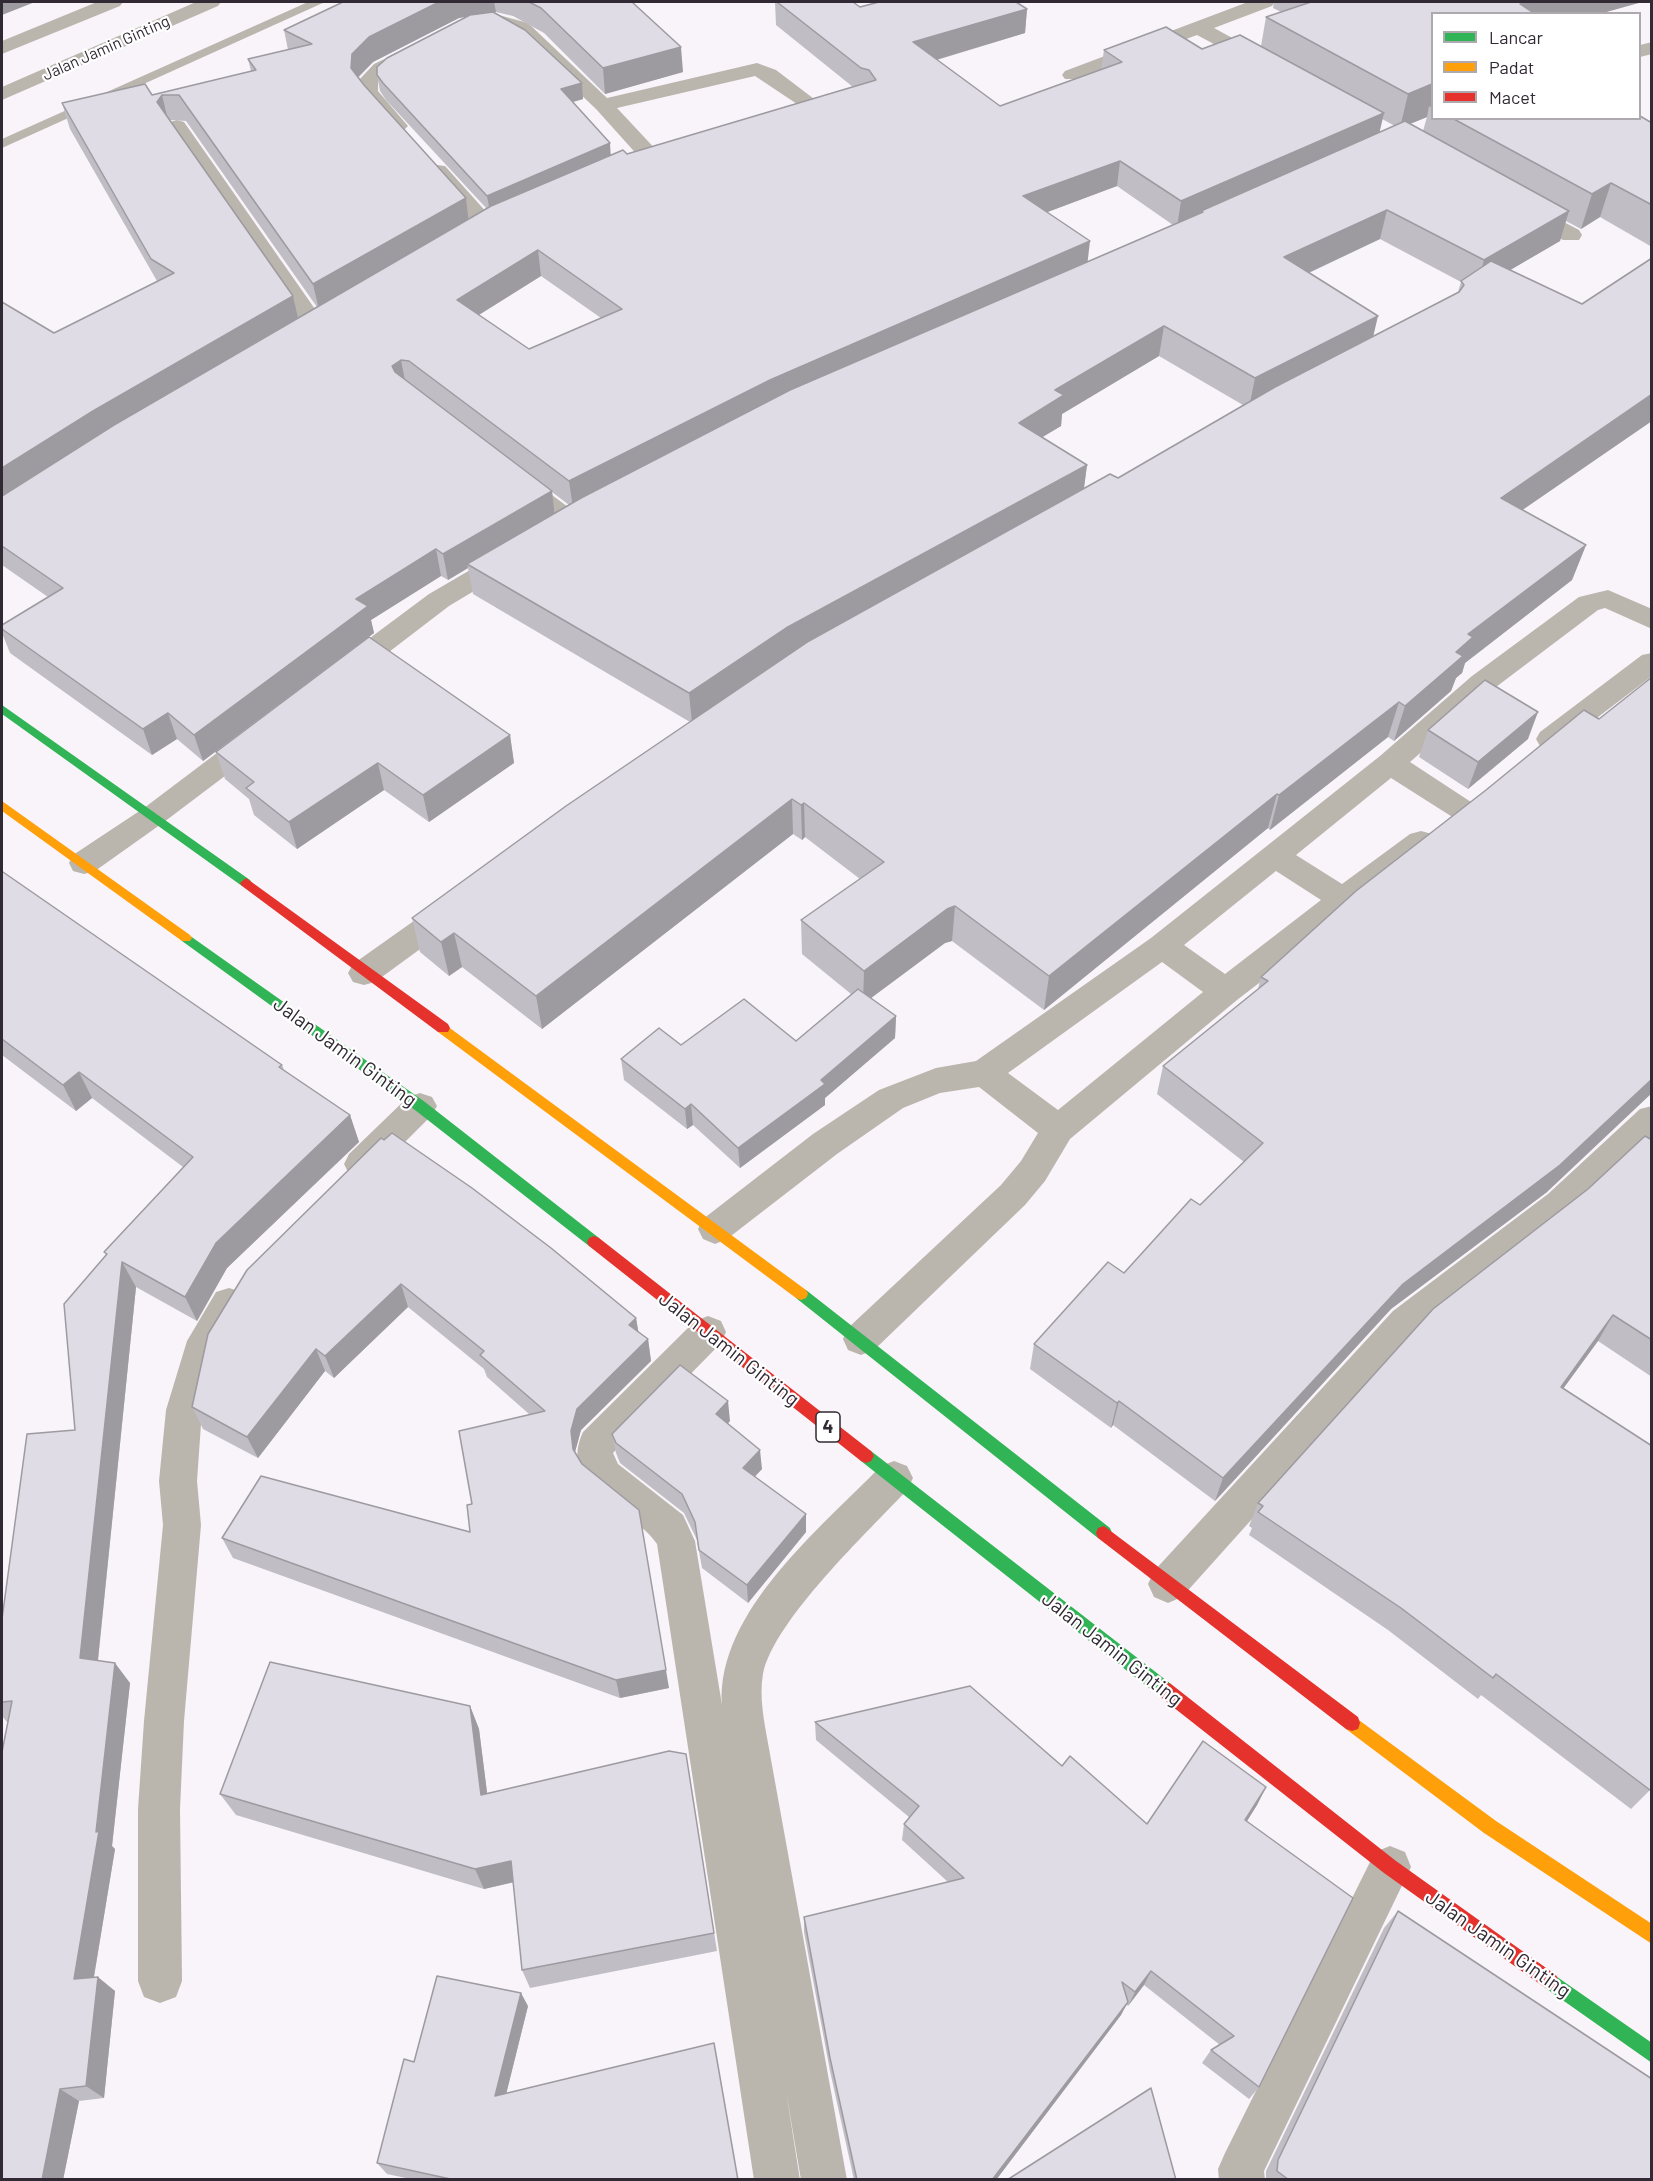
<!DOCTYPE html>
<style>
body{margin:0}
#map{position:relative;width:1653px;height:2181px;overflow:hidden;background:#f8f4fa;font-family:Barlow,sans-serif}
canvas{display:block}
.frame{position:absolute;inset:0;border:3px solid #312934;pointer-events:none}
.legend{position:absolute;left:1431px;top:12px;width:210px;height:108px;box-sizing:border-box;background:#fff;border:2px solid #ada9ae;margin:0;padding:8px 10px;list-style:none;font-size:18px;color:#312934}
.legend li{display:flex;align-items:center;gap:12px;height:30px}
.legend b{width:30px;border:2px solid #ada9ae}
</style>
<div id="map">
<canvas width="1653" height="2181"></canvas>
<div class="frame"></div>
<ul class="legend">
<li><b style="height:8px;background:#30b455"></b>Lancar</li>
<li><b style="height:8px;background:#ff9f0a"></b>Padat</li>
<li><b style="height:8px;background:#e5322d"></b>Macet</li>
</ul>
</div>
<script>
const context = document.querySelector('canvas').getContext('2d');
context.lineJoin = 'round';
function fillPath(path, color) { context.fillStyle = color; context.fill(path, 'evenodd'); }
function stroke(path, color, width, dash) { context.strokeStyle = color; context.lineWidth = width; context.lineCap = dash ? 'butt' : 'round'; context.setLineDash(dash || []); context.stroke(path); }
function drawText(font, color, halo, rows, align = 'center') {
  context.font = font + ' Barlow,sans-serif'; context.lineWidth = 4.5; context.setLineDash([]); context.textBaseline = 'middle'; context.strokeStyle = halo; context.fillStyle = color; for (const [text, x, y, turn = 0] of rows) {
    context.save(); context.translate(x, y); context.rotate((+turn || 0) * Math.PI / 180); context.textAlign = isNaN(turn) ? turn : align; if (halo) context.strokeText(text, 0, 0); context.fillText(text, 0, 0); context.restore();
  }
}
fillPath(new Path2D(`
 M308,2H325L2,148V139Z
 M530,482L536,483L580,516L583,520L580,524H568L524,491L521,487Z`), '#bbb6ad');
fillPath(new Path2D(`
 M97,2H123L120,6L2,54V41Z
 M196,2H221L218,6L2,100V87Z
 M1248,2H1275L1272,6L1214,28L1271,59L1274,63L1271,67H1257L1197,35L1079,79H1065L1062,75L1065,71Z
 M495,14L528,23L607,98L757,63L776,70L826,108L823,112L784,123L777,121L774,117L777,113L800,106L755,76L617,108L660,154L657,159H641L596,109L514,31L495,26L468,30L461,28L458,24L461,20Z
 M1652,42V54L1640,57V45Z
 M416,44L423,46L426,50L423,54L388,72L378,82V91L408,126L404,130H390L358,92V81L374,64Z
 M177,120L184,122L322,319L326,324L322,329H306L166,126L170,122Z
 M437,165L445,166L489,215L515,205L523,207L526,212C518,224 492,233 478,230L426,171L429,166Z
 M1524,201L1579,230L1582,235L1579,240H1563L1516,213L1513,208L1516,203Z
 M510,550L519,552L523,558L519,564L449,606L355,678L345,680L335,678L331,671L335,664L429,594L501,552Z
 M1608,590L1652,609V629L1605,608L1598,610L1492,690L1410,762L1474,804L1479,811L1474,818L1464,822L1454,818L1391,778L1296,855L1342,884L1410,834L1421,831L1432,834L1436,842L1432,850L1237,1000L1070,1139L1045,1181L1025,1205L874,1350L861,1355L848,1350L843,1339L848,1328L1001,1185L1021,1161L1038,1133L979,1087L940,1093L903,1108L837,1154L727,1239L715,1244L703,1239L698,1229L703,1219L813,1134L879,1090L936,1068L976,1061L1151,938L1380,756L1472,676L1579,597ZM1276,871L1321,900L1225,974L1184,945ZM1162,962L1203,992L1058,1110L1008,1073Z
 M1652,653V676L1560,746L1550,749L1540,746L1536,739L1540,732L1642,655Z
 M256,728L266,731L270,738L266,745L164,822L95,871L84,874L73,871L69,863L73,855L144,808L246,731Z
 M453,898L464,901L468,909L464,917L375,982L364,985L353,982L348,973L353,964L442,901Z
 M420,1093L432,1097L437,1106L432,1115L373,1174L361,1178L349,1174L344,1164L349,1154L408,1097Z
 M1652,1106V1140L1572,1214L1419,1333L1182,1597L1168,1603L1154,1597L1148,1584L1154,1571L1393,1311L1548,1194L1640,1109Z
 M229,1288L242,1292L247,1303L217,1356L202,1410L197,1481L201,1525L184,1721L180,1809L182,1981L176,1997L160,2003L144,1997L138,1981V1809L144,1721L163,1525L159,1481L166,1410L187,1341L216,1292Z
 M708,1316L721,1321L726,1332L721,1343L613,1453L618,1464L683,1515L695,1541L722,1705C716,1612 822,1527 881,1466L894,1461L907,1466L913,1478L907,1490C868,1532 774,1620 763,1674C759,1696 764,1721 768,1743L847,2180H801L786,2091L800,2180H754L657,1544C633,1507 556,1490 583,1432L695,1321Z
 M1390,1846L1405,1852L1411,1867L1264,2171L1265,2180H1219L1218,2169L1225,2153L1375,1852Z`), '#bbb6ad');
fillPath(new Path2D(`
 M2,705L250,880L252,883L250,886H242L2,714Z
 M186,933L425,1102L599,1238L601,1242L599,1246L594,1248L589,1246L415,1110L182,941L180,938L182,935Z
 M801,1288L806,1290L1110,1528L1112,1533L1110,1538L1104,1540L1098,1538L796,1298L794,1294L796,1290Z
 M866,1449L871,1451L1171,1684L1173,1690L1171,1696L1165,1698L1159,1696L861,1461L858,1456L861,1451Z
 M1550,1972L1652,2043V2063L1544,1987L1541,1981L1544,1975Z`), '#30b455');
fillPath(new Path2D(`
 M2,801L190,935L192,938L190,941H182L2,811Z
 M443,1023L806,1290L808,1294L806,1298L801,1300L796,1298L438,1032L436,1028L438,1024Z
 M1352,1715L1496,1821L1652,1924V1944L1484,1833L1346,1729L1344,1723L1346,1717Z`), '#ff9f0a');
fillPath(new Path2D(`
 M246,878L448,1024L450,1028L448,1032H438L242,886L240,883Z
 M594,1236L599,1238L871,1451L874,1456L871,1461L866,1463L861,1461L589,1246L587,1242L589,1238Z
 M1104,1526L1358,1717L1360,1723L1358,1729L1352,1731L1346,1729L1098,1538L1096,1533L1098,1528Z
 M1165,1682L1171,1684L1396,1861L1556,1975L1559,1981L1556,1987L1550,1990L1544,1987L1384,1873L1159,1696L1157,1690L1159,1684Z`), '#e5322d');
fillPath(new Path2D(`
 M343,2H632L683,72L605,94L544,33L513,16L496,12H492L582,83L583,99L573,102L611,155L627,154L853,87L776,25L775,2H853L860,7L1027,9L1025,33L937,60L1000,106L1101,70L1104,50L1202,49L1261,46L1266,17L1281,12L1273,8L1274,2H1642L1599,14H1432V118H1640L1652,123V247L1600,217L1581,229L1566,221L1560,241L1510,270L1523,510L1586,545L1572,580L1465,663L1462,673L1456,678L1451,691L1394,741L1388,737L1270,830L1268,828L1044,1010L952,941L945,943L871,998L896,1016L895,1038L825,1098V1105L740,1168L693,1125L687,1129L624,1080L621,1059L681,1045L796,1041L851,994L802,954L801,920L860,879L805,837L802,840L793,834L542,1029L462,967L449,976L420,952L412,918L690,722L473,594L468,568L448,580L441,576L371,620L374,633L203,761L177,739L152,755L10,653L2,633V625L48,597L2,565V302L54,333L157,281L70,129L62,103L152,95L251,71L248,59L288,50L284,30ZM468,16L377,75L380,91L386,100L487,209L469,219L466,198L364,85L358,78L373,62L459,18ZM1427,117L1423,131L1410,124ZM1382,119L1395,126L1379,132ZM170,120L186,121L317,307L298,318L293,296ZM1117,186L1173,225L1087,262L1047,212ZM1380,239L1461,282L1458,292L1374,336L1309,273ZM541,276L601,318L529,349L479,315ZM1159,356L1243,405L1118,478L1084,488L1087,465L1042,437L1061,426L1062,414ZM552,492L569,505L555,513Z
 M1428,730L1528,739L1468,789L1419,757Z
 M510,735L514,763L429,822L384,790L297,849L254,815L249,799L225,779L216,752Z
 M2,873L282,1065L284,1070L350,1115L359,1142L227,1268L197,1321L136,1287L98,1661L130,1683L112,1846L115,1849L94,1977L115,1991L104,2098L79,2101L63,2180L7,1722L2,1716V1619L75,1430L106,1255L104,1252L183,1167L92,1098L76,1111L2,1055Z
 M1356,891L1547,1192L1391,1309L1215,1501L1113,1425L1111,1428L1030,1369L1034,1344L1124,1273L1200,1205L1244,1162L1157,1094L1163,1066L1258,989L1261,977Z
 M381,1138L636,1318L638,1331L648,1339L651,1361L581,1430L575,1452L669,1688L620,1698L233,1558L222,1538L470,1532L472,1504L529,1414L487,1377L484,1369L408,1307L334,1378L325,1371L258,1458L203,1429L192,1407Z
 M1652,1140V1377L1598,1341L1563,1389L1652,1446V1791L1650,1790L1631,1809L1481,1695L1478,1699L1388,1630L1249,1535L1252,1528L1249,1526L1258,1503Z
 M730,1421L728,1423L762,1469L755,1477L806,1532L748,1603L702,1568L697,1540L684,1513L620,1463L616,1453L612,1434Z
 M470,1706L479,1729L487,1793L686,1754L717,1951L530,1988L522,1970L513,1882L484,1889L236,1815L220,1794Z
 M815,1722L1062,1766L1147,1824L1266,1787L1257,1805L1247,1821L1259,2087L1249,2099L1202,2063L1211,2050L1220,2045L1144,1985L1128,2006L1126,2004L1121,2015L996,2180H854L830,2071L804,1932V1917L948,1882L902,1840L904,1824L909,1817L816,1740Z
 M1398,1911L1652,2180H1266V2171L1384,1928Z
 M528,2006L506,2093L738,2180H415L387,2174L377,2163L414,2062Z`), '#c1bdc5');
fillPath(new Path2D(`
 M2,2H35L2,15Z
 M439,2H494L496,12L459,18L373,62L356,79L351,68L352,54L369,37Z
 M1530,2H1642L1599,14H1517L1520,4Z
 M1027,9L1025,33L912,67L913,42Z
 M681,47L683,72L605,94L603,68Z
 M582,83L583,99L562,105L561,89Z
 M1432,84V108L1429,106L1427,117L1400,128L1408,94Z
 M162,95L168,120L157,102Z
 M1384,113L1378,139L1203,212L1201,211L1199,217L1177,227L1181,201Z
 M610,143L611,160L490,212L487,196Z
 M1120,161L1117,186L1021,222L1023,196Z
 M1611,183L1600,217L1581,229L1592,194Z
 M466,198L469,223L319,310L313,284Z
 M1387,210L1380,239L1278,287L1284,257Z
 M1569,211L1560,241L1476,290L1484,260Z
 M1090,241L1087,267L573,508L569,481L770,380Z
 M538,250L541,276L461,326L457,300Z
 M293,296L299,322L2,501V468L93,411Z
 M1378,316L1371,346L1249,408L1255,378Z
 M1164,326L1159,356L1062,414L1061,426L1016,453L1019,423L1055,390Z
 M401,360L406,386L397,392L392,366Z
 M1652,394V421L1489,533L1501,498Z
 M1087,465L1083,495L692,723L689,693L786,628Z
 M552,491L555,517L467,564L468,568L448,580L443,554Z
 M1586,545L1572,580L1465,663L1462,673L1456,678L1451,691L1394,741L1405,706L1468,634Z
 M436,549L441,576L371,620L374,633L203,761L194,735L356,599Z
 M1399,702L1388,737L1270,830L1279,795Z
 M1538,712L1528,739L1468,789L1478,762Z
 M168,713L177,739L152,755L143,729Z
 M510,735L514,763L429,822L423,795Z
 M378,763L384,790L297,849L289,822Z
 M1277,794L1268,828L1044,1010L1049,976Z
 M792,799L793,834L542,1029L536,996Z
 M804,803L805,837L802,840L801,805Z
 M955,906L952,941L945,943L863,1004L864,971L947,909Z
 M454,933L462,967L449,976L441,942Z
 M896,1016L895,1038L825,1098V1105L740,1168L738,1148L821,1080Z
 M79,1072L92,1098L76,1111L63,1085Z
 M1652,1079V1093L1547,1192L1391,1309L1215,1501L1223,1478L1403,1284Z
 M691,1104L693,1125L687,1129L685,1109Z
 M350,1115L359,1142L227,1268L197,1321L185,1297L216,1243Z
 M122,1262L136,1287L96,1678L80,1658Z
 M401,1284L408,1307L334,1378L325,1356Z
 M1613,1315L1598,1341L1546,1412L1561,1387Z
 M636,1318L640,1341L629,1325Z
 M648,1339L651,1361L581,1430L575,1452L573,1449L571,1431L577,1409Z
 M316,1349L325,1371L258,1458L247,1437Z
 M728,1401L730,1421L718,1434L716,1414Z
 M1119,1401L1113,1425L1111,1428L1117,1403Z
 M760,1450L762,1469L744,1487L743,1468Z
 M639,1510L669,1688L620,1698L616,1680Z
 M806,1514V1532L748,1603L747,1585Z
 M115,1663L130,1683L112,1846L115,1849L91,1994L74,1979L96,1832Z
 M470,1706L479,1729L490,1816L481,1795Z
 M1266,1787L1257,1805L1237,1837L1245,1820Z
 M511,1861L519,1881L484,1889L475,1869Z
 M1151,1971L1144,1985L1128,2006L1135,1992Z
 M98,1977L115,1991L104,2098L86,2086Z
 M521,1993L528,2006L503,2107L495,2096Z
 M1128,2002L1121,2015L996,2180H992Z
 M60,2089L79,2101L63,2180H42Z`), '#9d9aa0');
const building = new Path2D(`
 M343,2H439L369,37L352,54L351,68L364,85L466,198L313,284L179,95H162L157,102L293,296L93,411L2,468V302L54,333L174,273L151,259L62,103L145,84L152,95L256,70L248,59L312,44L284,30Z
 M529,2H632L681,47L603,68L541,8Z
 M777,2H853L860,7L879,2H1016L1027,9L913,42L1000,106L1122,62L1104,50L1166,27L1202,49L1240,35L1384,113L1181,201L1120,161L1023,196L1090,241L770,380L569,481L409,361L401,360L392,366L395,372L552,491L443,554L436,549L356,599L368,606L194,735L168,713L143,729L2,629V625L63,588L2,546V496L114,425L491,206L623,150L627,154L876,80L869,70L861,68ZM538,250L622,309L529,349L457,300Z
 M1311,2H1530L1520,4L1535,14H1432V84L1408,94L1266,17Z
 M493,12L525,30L582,83L561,89L610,143L487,196L383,83L377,75V67L387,58L470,15Z
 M1640,116L1652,123V205L1611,183L1592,194L1452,118H1640Z
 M1405,121L1569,211L1484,260L1387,210L1284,257L1378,316L1255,378L1164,326L1055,390L1064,395L1019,423L1087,465L786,628L689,693L467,564L581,498L790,390L1203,212L1201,211Z
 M1652,258V394L1501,498L1586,545L1468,634L1473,637L1456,652L1463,656L1405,706L1399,702L1279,795L1277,794L1049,976L955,906L947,909L864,971L801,920L884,862L804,803L801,805L792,799L536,996L454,933L441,942L412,918L566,806L809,641L1110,474L1118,478L1275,387L1459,292L1464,285L1461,281L1491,261L1582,304Z
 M369,637L510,735L423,795L378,763L289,822L246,788L254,782L216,752Z
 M1652,677V1079L1560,1165L1403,1284L1223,1478L1119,1401L1117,1403L1034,1344L1108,1262L1124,1273L1191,1199L1200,1205L1263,1143L1163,1066L1268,981L1261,977L1356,891L1486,790L1584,710L1599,719Z
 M1485,680L1538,712L1478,762L1428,730Z
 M3,872L282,1065L279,1067L350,1115L216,1243L185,1297L122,1262L80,1658L115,1663L96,1832L99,1831L74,1979L98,1977L86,2086L60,2089L42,2180H2V1752L12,1701L2,1702V1619L27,1434L75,1430L64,1304L107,1254L104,1252L193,1157L79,1072L63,1085L2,1039V873Z
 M858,989L896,1016L821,1080L825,1084L738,1148L691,1104L685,1109L621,1059L659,1028L681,1045L744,999L796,1041Z
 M392,1133L472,1188L551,1248L636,1318L629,1325L648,1339L577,1409L571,1431L573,1449L582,1464L639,1510L666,1670L616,1680L222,1538L261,1476L470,1532L467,1505L472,1504L459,1431L545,1411L480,1355L484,1351L401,1284L325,1356L316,1349L247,1437L192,1407L208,1334L247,1270L381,1138L384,1140Z
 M1645,1136L1652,1140V1340L1613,1315L1561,1387L1652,1446V1788L1650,1790L1496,1674L1493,1678L1401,1608L1258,1512L1263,1506L1258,1503L1433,1309L1588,1189Z
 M680,1365L728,1401L716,1414L760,1450L743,1468L806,1514L747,1585L699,1550L695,1522L682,1494L616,1443L612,1434Z
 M270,1662L470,1706L481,1795L669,1751L686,1754L714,1933L522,1970L511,1861L475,1869L220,1794Z
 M970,1686L1062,1766L1070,1756L1147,1824L1203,1741L1266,1787L1245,1820L1353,1898L1259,2087L1211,2050L1234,2036L1151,1971L1135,1992L1122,1982L1128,2002L992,2180H857L830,2058L804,1917L964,1878L904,1824L919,1806L815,1722Z
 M1398,1911L1652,2079V2180H1289L1277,2171L1278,2160Z
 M437,1976L521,1993L495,2096L714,2043L738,2180H455L377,2163L404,2059L414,2062Z
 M1151,2088L1176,2180H1007Z`);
fillPath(building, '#e0dce5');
stroke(building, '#9d9aa0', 1.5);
drawText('16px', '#312934', '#fff', [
 ["Jalan Jamin Ginting",106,48,-24]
]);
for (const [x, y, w] of [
 [828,1427,24]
]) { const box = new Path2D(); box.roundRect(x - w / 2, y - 15, w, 30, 4.5); context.fillStyle = '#fff'; context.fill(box); stroke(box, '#312934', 1.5); }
drawText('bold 18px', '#312934', null, [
 ["4",828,1427]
]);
drawText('20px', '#312934', '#fff', [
 ["Jalan Jamin Ginting",345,1052,36],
 ["Jalan Jamin Ginting",729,1349,38],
 ["Jalan Jamin Ginting",1112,1649,38],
 ["Jalan Jamin Ginting",1498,1944,35]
]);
</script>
